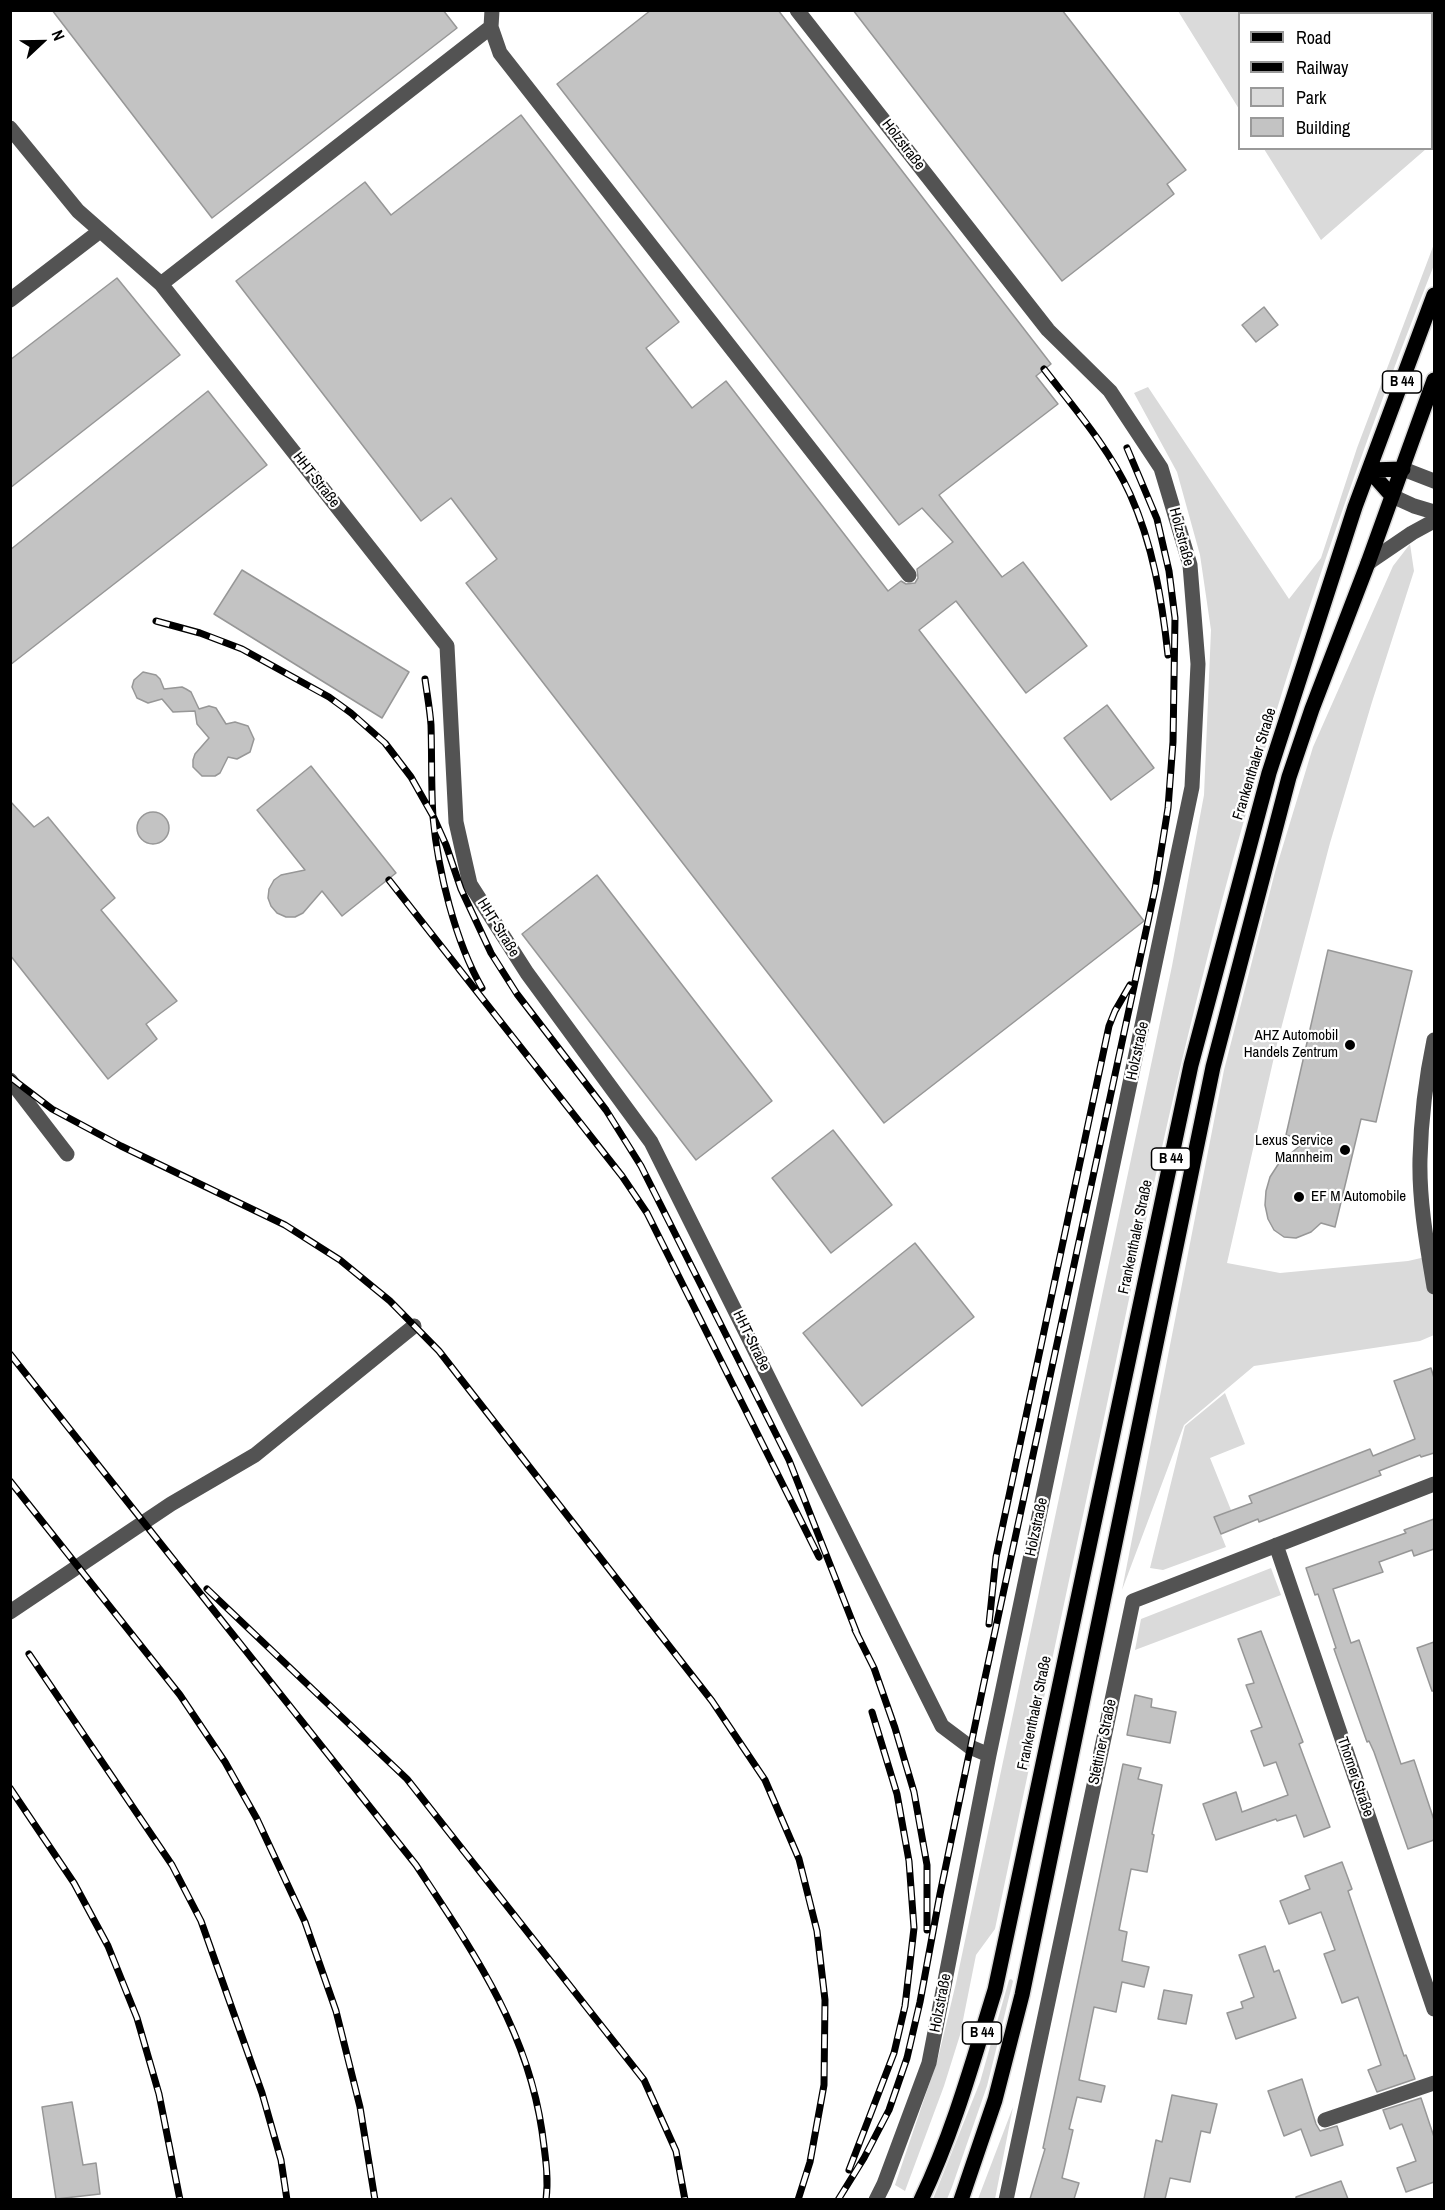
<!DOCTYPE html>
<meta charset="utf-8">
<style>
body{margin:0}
#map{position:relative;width:1445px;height:2210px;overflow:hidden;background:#fff;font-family:"Archivo Narrow",sans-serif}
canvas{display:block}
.frame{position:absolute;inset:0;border:12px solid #000;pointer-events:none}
.legend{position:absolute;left:1238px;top:12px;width:195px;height:138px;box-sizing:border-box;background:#fff;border:2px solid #999;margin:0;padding:8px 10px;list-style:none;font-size:18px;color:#000}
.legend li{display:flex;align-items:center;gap:12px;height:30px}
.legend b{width:30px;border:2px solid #999}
.north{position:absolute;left:12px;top:12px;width:60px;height:60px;-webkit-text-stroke:4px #fff;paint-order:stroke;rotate:68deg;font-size:16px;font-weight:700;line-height:24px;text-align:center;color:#000}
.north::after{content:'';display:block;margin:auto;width:21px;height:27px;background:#000;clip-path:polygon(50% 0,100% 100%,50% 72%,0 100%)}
</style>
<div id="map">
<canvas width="1445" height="2210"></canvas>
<div class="frame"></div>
<ul class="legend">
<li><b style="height:8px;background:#000"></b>Road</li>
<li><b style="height:8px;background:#000"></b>Railway</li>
<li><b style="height:16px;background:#dadada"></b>Park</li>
<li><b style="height:16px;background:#c3c3c3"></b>Building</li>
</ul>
<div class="north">N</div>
</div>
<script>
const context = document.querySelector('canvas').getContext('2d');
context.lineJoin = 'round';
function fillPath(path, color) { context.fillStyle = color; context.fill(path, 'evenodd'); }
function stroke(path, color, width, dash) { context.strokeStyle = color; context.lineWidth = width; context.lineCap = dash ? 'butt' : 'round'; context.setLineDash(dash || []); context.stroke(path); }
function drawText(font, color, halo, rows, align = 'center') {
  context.font = font + ' "Archivo Narrow",sans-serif'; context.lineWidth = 4.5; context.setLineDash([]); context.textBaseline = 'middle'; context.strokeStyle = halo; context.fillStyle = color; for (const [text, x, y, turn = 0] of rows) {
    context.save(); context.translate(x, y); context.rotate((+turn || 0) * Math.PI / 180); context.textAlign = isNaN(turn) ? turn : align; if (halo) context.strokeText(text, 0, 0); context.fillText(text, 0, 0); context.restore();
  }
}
fillPath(new Path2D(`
 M1178,11H1434V141L1432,144V14H1240L1239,109Z
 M1264,149H1426L1321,240Z
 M1434,244V265C1346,487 1269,715 1210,947C1171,1098 1139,1251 1107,1404C1069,1579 1032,1754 995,1929L976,1955L960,2035L944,2086L905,2191L895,2185L938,2058L956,1983L1172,966L1204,795L1211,630L1200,555L1177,472L1134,393L1148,387L1289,599L1321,558L1357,448Z
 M1410,544L1414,571L1372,702L1330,843L1277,1044L1227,1263L1280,1273L1408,1261L1434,1255V1335L1420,1341L1254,1366L1184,1425L1122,1590L1224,1070L1275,872L1313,747L1393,566Z
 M1225,1393L1245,1444L1210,1458L1231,1510L1214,1517L1226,1547L1163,1570L1150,1568L1185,1426Z
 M1271,1568L1281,1595L1135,1650L1141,1619Z
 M1011,1979L1013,1981L987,2086L952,2187L947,2199H933L980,2082L1009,1980Z
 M1013,2107L995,2199H978Z`), '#dadada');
const building = new Path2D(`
 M52,10H443L457,28L212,218Z
 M651,10H778L1051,364L1036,376L1058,404L939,495L1002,577L1023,562L1087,646L1026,693L956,601L919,630L1144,921L884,1123L466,583L497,559L451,498L421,521L236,281L365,182L391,215L521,115L679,322L646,348L692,408L726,381L888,591L901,581L906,584L915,583L918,578L917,569L953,542L922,508L899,525L557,84Z
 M853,10H1062L1186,170L1167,184L1174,194L1062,281Z
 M117,278L180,355L10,488V360Z
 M1264,307L1278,325L1256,342L1242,325Z
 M208,391L267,465L10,665V550Z
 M242,570L409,672L382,718L214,614Z
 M143,672L156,675L160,679L164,689L182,687L186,689L191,692L199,709L209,706L216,708L226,724L235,722L248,726L254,739L250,752L237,759L228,757L220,773L215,776H202L193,767V760L195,754L209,738L197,724L195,711L173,712L162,699L148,703L137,698L132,687L134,680Z
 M1107,705L1154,768L1111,800L1064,738Z
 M311,766L396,873L342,916L322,891L303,913L295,917H286L277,913L271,906L268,898L269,889L274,880L281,875L305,870L257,810Z
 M10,801L34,827L48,817L115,898L101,910L177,1001L146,1024L157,1039L108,1079L10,955Z
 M137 828a16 16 0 1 1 32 0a16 16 0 1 1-32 0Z
 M597,875L772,1101L696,1160L522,934Z
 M1328,950L1412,971L1376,1122L1361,1119L1335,1227L1321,1223L1311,1232L1296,1238L1284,1237L1274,1230L1268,1219L1265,1205L1266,1191L1270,1177L1279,1163L1307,1140L1286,1135Z
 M833,1130L892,1205L831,1253L772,1178Z
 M915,1243L974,1317L862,1406L803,1333Z
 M1431,1368L1434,1378V1453L1421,1457L1420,1455L1379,1471L1381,1475L1259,1522L1258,1519L1221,1534L1214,1517L1252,1503L1249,1496L1370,1449L1373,1456L1415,1439L1394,1381Z
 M1434,1519V1549L1414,1556L1412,1550L1379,1562L1383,1572L1333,1589L1351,1643L1359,1640L1401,1764L1414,1760L1434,1820V1840L1408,1849L1374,1752L1369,1741L1367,1742L1334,1649L1336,1648L1318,1594L1315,1595L1306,1568L1406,1533L1404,1530Z
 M1261,1631L1303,1742L1299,1744L1330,1827L1304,1837L1296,1815L1277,1821L1276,1819L1216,1840L1203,1804L1236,1792L1242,1812L1288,1795L1276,1762L1264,1766L1251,1731L1262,1727L1246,1685L1254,1683L1238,1639Z
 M1434,1642V1691H1432L1417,1648Z
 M1135,1695L1152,1699L1151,1707L1176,1712L1170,1743L1127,1735Z
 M1123,1764L1141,1768L1138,1779L1162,1785L1152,1834L1154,1835L1147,1872L1131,1869L1119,1930L1127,1932L1122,1961L1149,1967L1144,1987L1122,1982L1116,2012L1094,2007L1079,2080L1105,2086L1101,2102L1077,2097L1069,2129L1073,2130L1062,2178L1079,2183L1074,2199H1030L1045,2149L1043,2148L1054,2097Z
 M1342,1862L1352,1889L1348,1891L1404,2056L1406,2055L1415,2079L1377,2092L1368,2070L1381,2065L1358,1997L1342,2003L1324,1954L1335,1950L1321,1912L1289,1924L1280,1901L1310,1889L1305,1876Z
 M1265,1946L1274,1972L1279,1970L1296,2018L1236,2039L1227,2013L1243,2008L1241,2002L1254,1997L1239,1955Z
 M1164,1990L1192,1995L1186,2024L1158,2019Z
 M1302,2079L1316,2124L1320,2131L1337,2126L1343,2145L1311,2156L1301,2129L1284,2136L1268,2091Z
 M1172,2095L1217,2104L1210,2133L1201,2131L1190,2182L1170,2178L1165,2199H1144L1156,2140L1162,2142Z
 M1421,2098L1434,2137V2182L1406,2192L1397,2168L1416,2161L1402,2124L1390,2129L1383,2110Z
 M72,2102L83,2165L96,2163L100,2194L56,2199L42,2107Z
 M1341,2181L1348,2199H1296V2197Z`);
fillPath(building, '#c3c3c3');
stroke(building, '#979797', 1.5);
const major = new Path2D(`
 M1369,470L1392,496
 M1369,470L1403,469
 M921,2200C953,2133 973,2061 995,1990L1191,1065L1269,773L1355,507L1434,295
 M961,2200L995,2100L1022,1995L1213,1067L1289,777L1312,709L1368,563L1434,380`);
stroke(major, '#dbdbdb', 18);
stroke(new Path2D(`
 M492,10L491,27L500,53L909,575
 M797,10L1048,330L1110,391L1161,468L1190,565L1198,664L1192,787L989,1755L929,2063L884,2184L876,2200
 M10,128L78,211L161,284L447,646L456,822L470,884L527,973L651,1142L942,1726L970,1747L989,1755
 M161,284L491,27
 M10,300L100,231
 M1403,469L1434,481
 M1392,496L1414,506L1434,512
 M1368,563L1412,533L1434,521
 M1434,1040C1426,1078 1421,1120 1420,1159C1419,1202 1427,1245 1434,1287
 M10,1080L67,1154
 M1276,1545L1434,2009
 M10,1612L171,1504L255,1455L414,1326
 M1325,2120L1434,2083
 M1006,2200L1133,1601L1434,1484`), '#535353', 15);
stroke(major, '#000', 15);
const rail = new Path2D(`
 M1044,369C1075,409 1109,448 1130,494C1153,545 1162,600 1168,655
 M156,621L200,633L242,649L329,697L351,713L385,743L411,777L433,816L446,845L461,889L491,953L517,994L606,1110L641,1166L789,1460L858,1636
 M425,679C427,694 430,710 431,725C432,755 431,786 433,817C438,871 455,941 482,988
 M389,880L622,1176L647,1213L819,1557
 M10,1077L52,1109L121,1146L285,1225L340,1260L390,1301L439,1351L712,1701L765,1780L799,1859L817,1931L825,2000L824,2085L810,2162L798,2200
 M10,1354L416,1865C472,1950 527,2028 542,2131C545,2155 549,2176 546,2200
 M10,1481L180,1695L225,1762L257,1819L305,1922L336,2011L360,2107L375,2200
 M207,1589L407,1779L644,2080L676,2151L685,2200
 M989,1624L996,1557L1109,1026L1115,1011L1130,985
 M855,1630L874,1668L895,1728L914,1792L927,1865V1930
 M29,1654L172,1865L201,1921L262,2093L281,2160L287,2200
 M10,1788L74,1883L108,1946L137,2018L159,2094L180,2200
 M849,2170L894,2053L905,2006L914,1928L909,1861L897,1794L872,1712
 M838,2200L864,2158L889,2110L907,2058L920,2002L940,1894L983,1687L1155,889L1168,808L1173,742L1175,618L1169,571L1157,519L1127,448`);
stroke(rail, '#000', 7);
stroke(rail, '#fff', 4.5, [14]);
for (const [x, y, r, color] of [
 [1350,1045,6,"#000"],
 [1345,1150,6,"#000"],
 [1299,1197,6,"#000"]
]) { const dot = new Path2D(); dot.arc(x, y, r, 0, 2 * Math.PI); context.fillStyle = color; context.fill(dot); stroke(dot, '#fff', 2); }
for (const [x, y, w] of [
 [1402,382,39],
 [1171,1159,39],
 [982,2033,39]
]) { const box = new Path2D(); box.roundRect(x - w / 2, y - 11, w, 22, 4.5); context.fillStyle = '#fff'; context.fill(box); stroke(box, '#000', 1.5); }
drawText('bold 14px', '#000', null, [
 ["B 44",1402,382],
 ["B 44",1171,1159],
 ["B 44",982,2033]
]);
drawText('15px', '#000', '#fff', [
 ["Holzstraße",903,145,52],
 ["HHT-Straße",316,480,52],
 ["Holzstraße",1181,537,75],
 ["Frankenthaler Straße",1255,764,-73],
 ["HHT-Straße",498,928,58],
 ["Holzstraße",1138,1051,-78],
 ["Frankenthaler Straße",1136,1237,-78],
 ["HHT-Straße",751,1341,64],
 ["Holzstraße",1037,1527,-78],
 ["Frankenthaler Straße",1035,1713,-78],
 ["Stettiner Straße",1103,1742,-78],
 ["Thorner Straße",1355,1777,71],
 ["Holzstraße",941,2003,-79]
]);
drawText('15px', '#000', '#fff', [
 ["AHZ Automobil",1338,1036],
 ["Handels Zentrum",1338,1053],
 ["Lexus Service",1333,1141],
 ["Mannheim",1333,1158],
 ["EF M Automobile",1311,1197,"left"]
], 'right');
</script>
